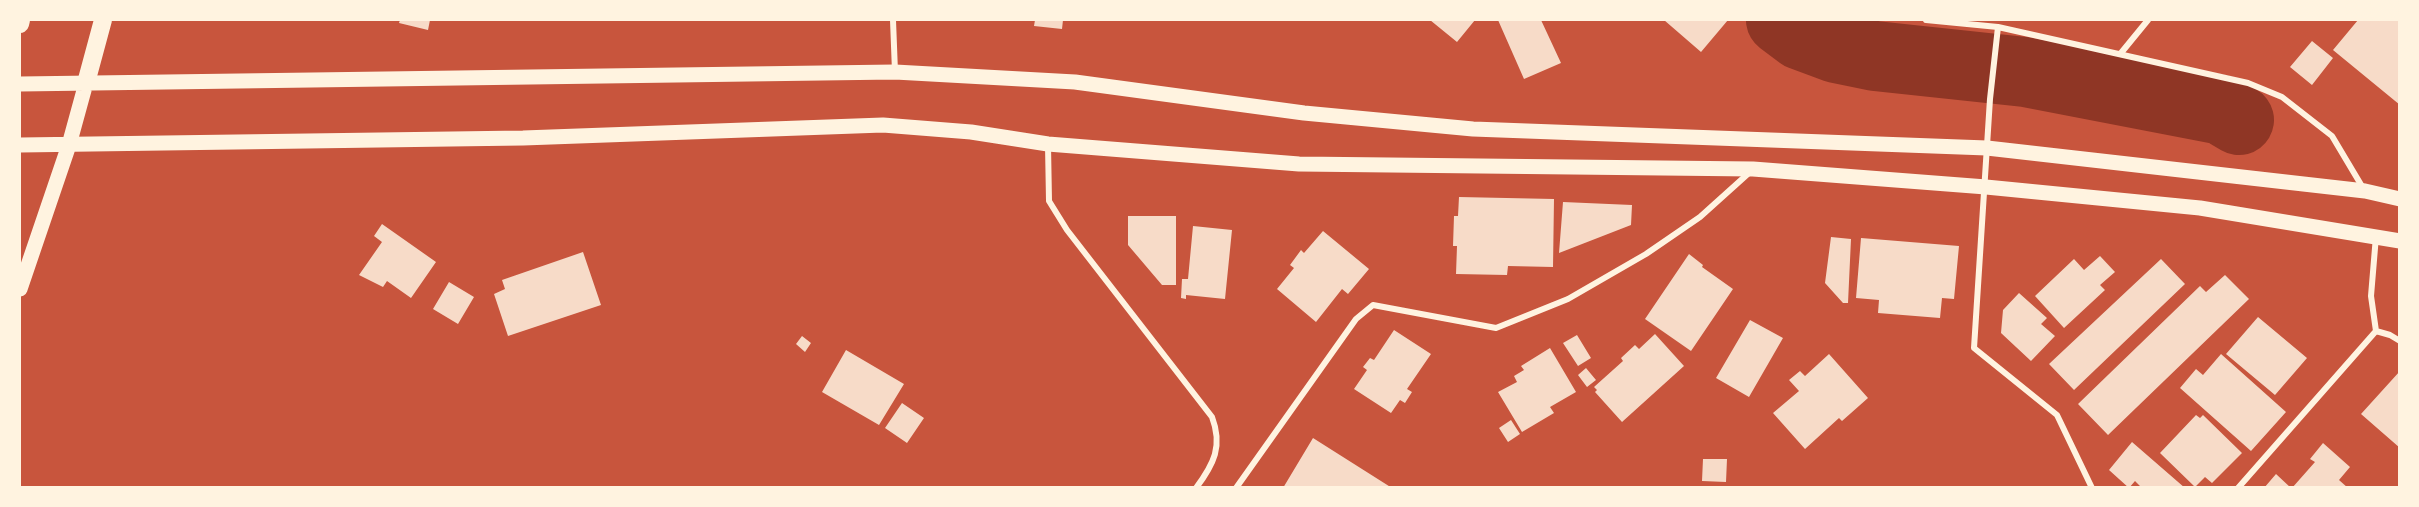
<!DOCTYPE html>
<style>
body{margin:0}
#map{position:relative;width:2419px;height:507px;overflow:hidden;background:#c8553d;font-family:Lora,serif}
canvas{display:block}
.frame{position:absolute;inset:0;border:21px solid #fff3e0;pointer-events:none}
</style>
<div id="map">
<canvas width="2419" height="507"></canvas>
<div class="frame"></div>
</div>
<script>
const context = document.querySelector('canvas').getContext('2d');
context.lineJoin = 'round';
function stroke(path, color, width, dash) { context.strokeStyle = color; context.lineWidth = width; context.lineCap = dash ? 'butt' : 'round'; context.setLineDash(dash || []); context.stroke(path); }
function fillPath(path, color) { context.fillStyle = color; context.fill(path, 'evenodd'); }
stroke(new Path2D(`
 M1781,20L1801,35L1836,48L1875,56L2025,72L2222,110L2239,120`), '#8f3625', 70);
fillPath(new Path2D(`
 M400,20H430L428,30L399,23Z
 M1035,20H1063L1062,29L1034,26Z
 M1430,20H1475L1457,42Z
 M1498,20H1541L1561,63L1524,79Z
 M1664,20H1728L1701,52Z
 M2358,20H2400V105L2333,50Z
 M2312,41L2333,58L2312,85L2290,67Z
 M1459,197L1554,199L1553,267L1508,266L1507,275L1456,274L1457,246H1453L1454,216H1458Z
 M1563,202L1632,205L1631,225L1559,253Z
 M1128,216H1176V285H1162L1128,245Z
 M382,224L436,262L411,298L387,281L383,287L359,275L382,242L374,236Z
 M1193,226L1232,230L1225,299L1186,295V299L1181,298L1182,279H1188Z
 M1323,231L1369,269L1348,294L1342,289L1316,322L1277,289L1294,268L1290,265L1301,250L1304,253Z
 M1831,237L1851,239L1848,303H1843L1825,283Z
 M1861,238L1959,246L1954,299L1942,298L1940,318L1878,313L1879,300L1856,298Z
 M583,252L601,305L508,336L494,294L505,289L502,280Z
 M1689,254L1703,265L1702,267L1733,289L1691,351L1645,319Z
 M2100,256L2115,272L2100,285L2105,290L2064,328L2035,296L2074,259L2084,270Z
 M2161,259L2185,284L2074,390L2049,364Z
 M2225,275L2249,299L2108,435L2078,404L2200,286L2206,292Z
 M449,282L474,297L458,324L433,309Z
 M2019,293L2047,318L2041,324L2055,336L2031,361L2001,333L2003,310Z
 M2258,317L2307,358L2275,395L2226,354Z
 M1750,320L1783,338L1749,397L1716,378Z
 M1394,330L1431,354L1407,389L1412,392L1405,403L1400,400L1391,413L1354,389L1367,370L1363,367L1370,358L1374,360Z
 M1655,334L1684,366L1622,422L1595,392L1597,390L1594,387L1623,361L1621,358L1635,345L1639,349Z
 M1577,335L1591,358L1578,366L1563,343Z
 M802,336L811,343L805,352L796,344Z
 M1550,348L1576,392L1550,407L1554,413L1522,432L1498,392L1517,382L1514,376L1524,370L1521,366Z
 M846,350L904,384L879,425L822,392Z
 M1829,354L1868,398L1842,421L1839,418L1805,449L1773,413L1799,391L1789,380L1800,371L1805,376Z
 M2221,354L2286,412L2251,451L2180,388L2196,369L2203,375Z
 M1586,368L1596,380L1587,387L1578,375Z
 M2400,371V448L2361,414Z
 M902,403L924,418L907,443L885,428Z
 M2196,415L2200,418L2203,415L2242,453L2212,483L2205,477L2195,487L2160,453Z
 M1511,420L1520,434L1508,442L1499,428Z
 M1313,438L1392,488H1283Z
 M2132,442L2185,488H2142L2135,481L2129,488L2109,470Z
 M2323,443L2350,467L2339,480L2348,488H2292L2315,462L2310,459Z
 M1703,459H1727L1726,482L1702,481Z
 M2276,474L2291,488H2264Z`), '#f7dbc8');
stroke(new Path2D(`
 M893,20L895,72
 M1926,20L1998,27L2248,83L2282,97L2332,136L2363,188
 M1998,27L1990,99L1974,348L2057,415L2092,488
 M2121,53L2148,20
 M1048,145L1049,201L1067,230L1212,417C1223,446 1214,464 1196,488
 M2376,236L2371,296L2376,331L2390,335L2400,341
 M1236,488L1356,319L1373,305L1496,328L1568,299L1646,254L1700,217L1750,172
 M2238,488L2376,331`), '#fff3e0', 6);
stroke(new Path2D(`
 M20,84L895,72L1075,82L1304,113L1473,129L1987,148L2365,191L2400,199
 M20,145L523,138L883,125L971,132L1048,144L1299,164L1753,169L1986,187L2200,208L2400,241
 M20,289L69,145L86,83`), '#fff3e0', 15);
stroke(new Path2D(`
 M20,24L21,20
 M86,83L103,20`), '#fff3e0', 18);
</script>
